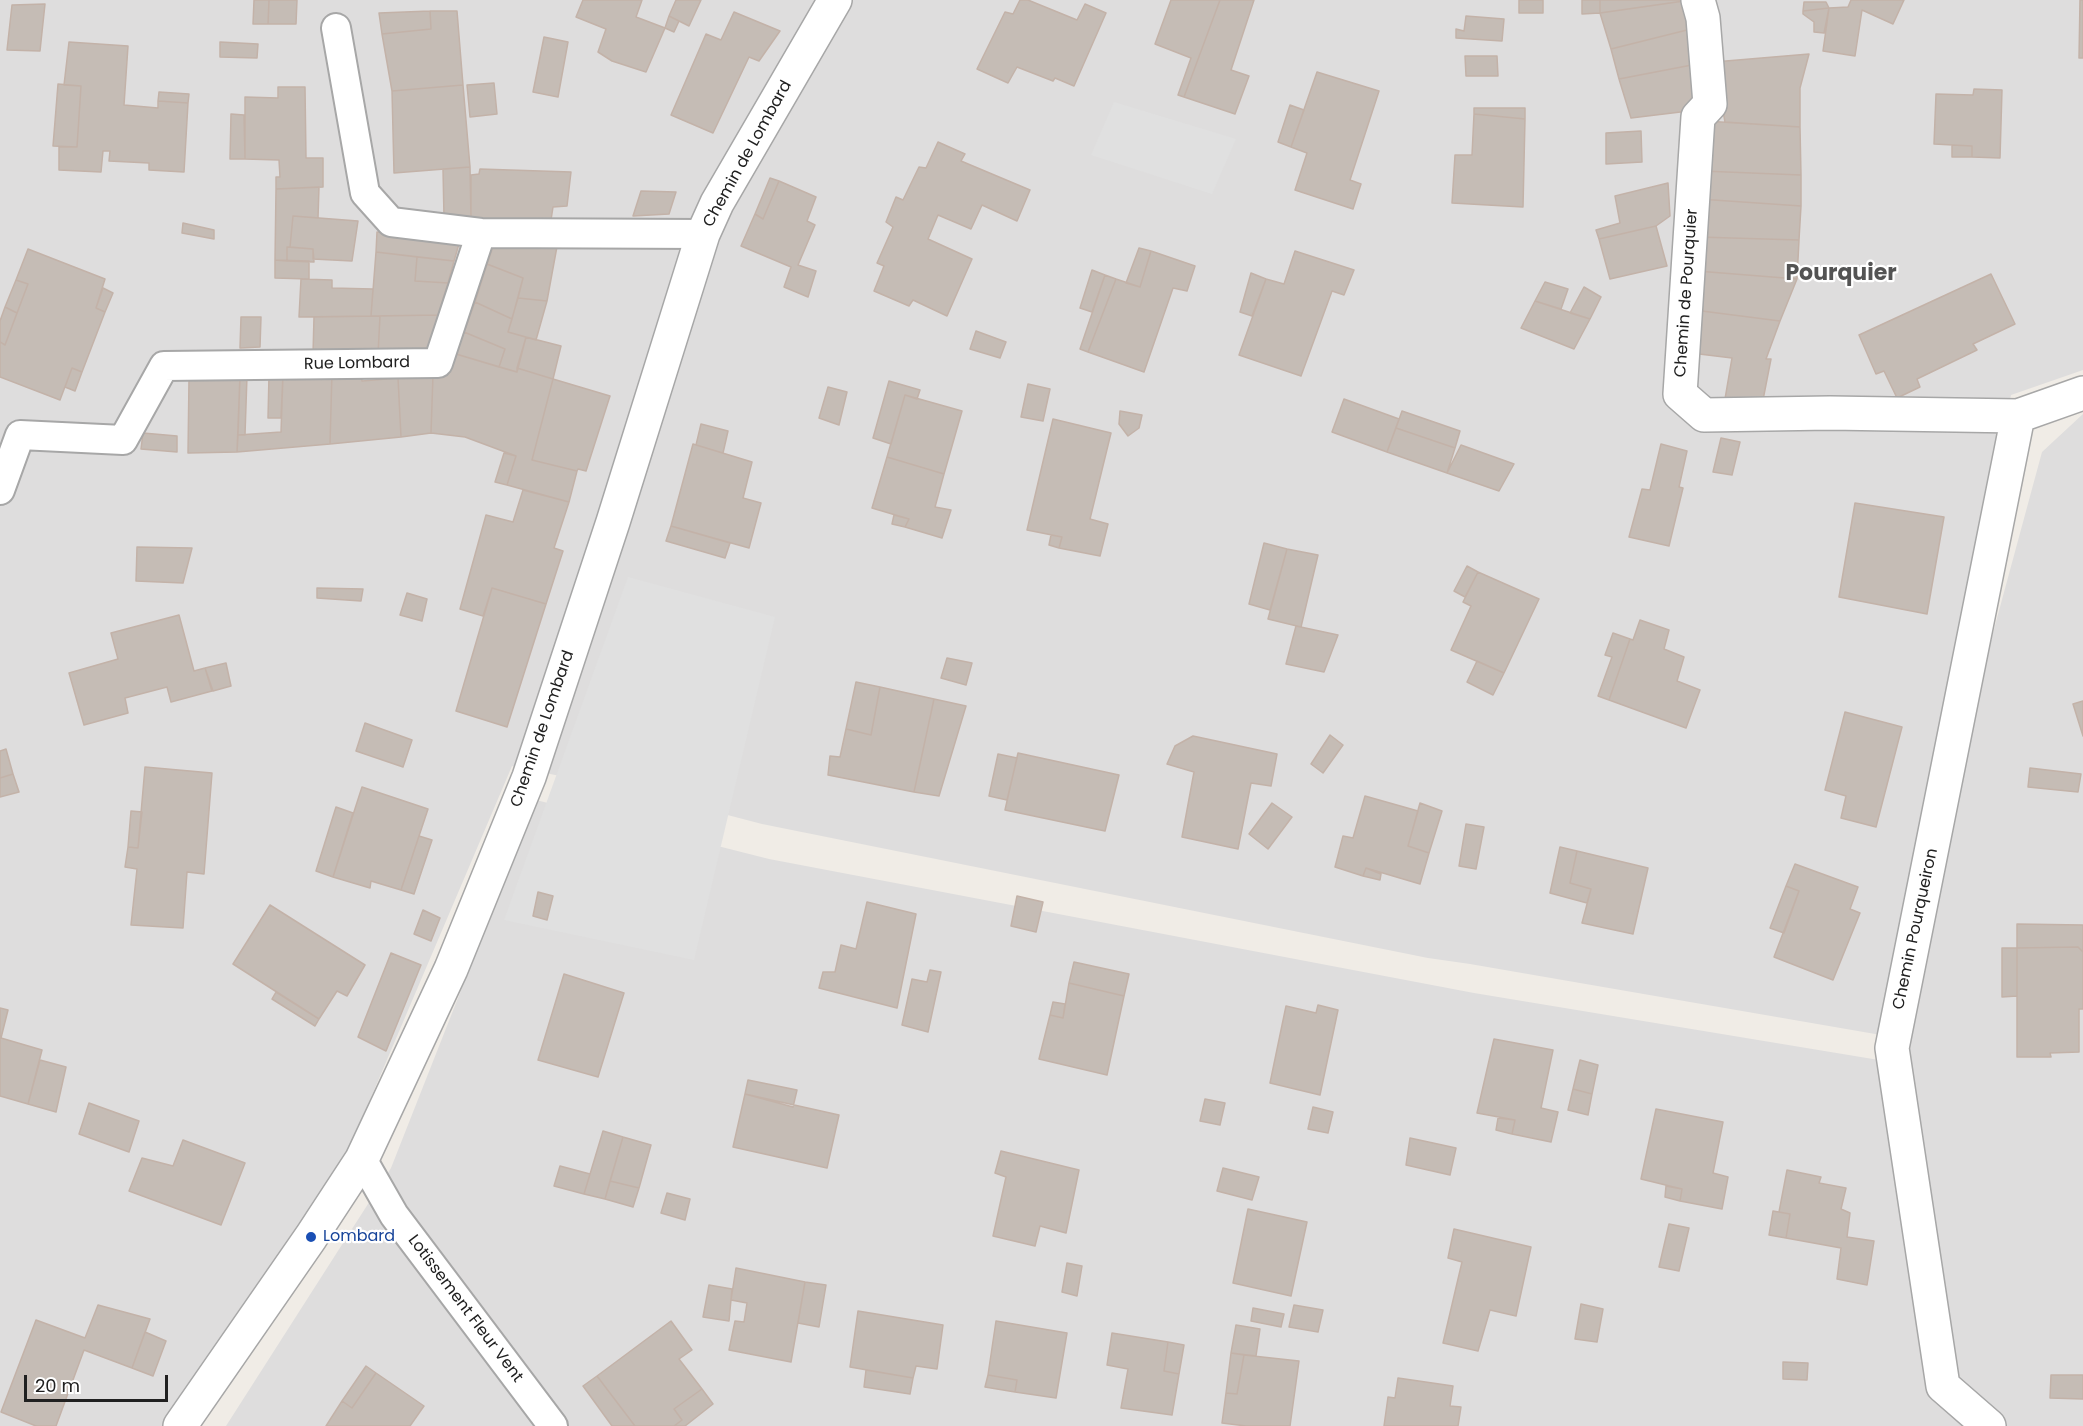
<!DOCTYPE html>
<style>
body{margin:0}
#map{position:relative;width:2083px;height:1426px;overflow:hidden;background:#f0ece6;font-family:Poppins,sans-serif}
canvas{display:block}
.scale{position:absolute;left:24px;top:1375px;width:144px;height:27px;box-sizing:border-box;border:3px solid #202020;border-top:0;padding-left:8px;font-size:18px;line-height:21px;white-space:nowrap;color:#202020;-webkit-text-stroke:4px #fff;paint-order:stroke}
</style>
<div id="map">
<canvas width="2083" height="1426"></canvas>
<div class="scale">20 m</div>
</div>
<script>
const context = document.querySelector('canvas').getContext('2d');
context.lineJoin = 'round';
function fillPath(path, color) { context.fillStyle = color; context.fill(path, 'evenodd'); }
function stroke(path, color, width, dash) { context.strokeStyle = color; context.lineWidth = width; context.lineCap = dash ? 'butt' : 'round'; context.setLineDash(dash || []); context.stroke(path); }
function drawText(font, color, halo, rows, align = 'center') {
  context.font = font + ' Poppins,sans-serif'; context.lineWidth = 4.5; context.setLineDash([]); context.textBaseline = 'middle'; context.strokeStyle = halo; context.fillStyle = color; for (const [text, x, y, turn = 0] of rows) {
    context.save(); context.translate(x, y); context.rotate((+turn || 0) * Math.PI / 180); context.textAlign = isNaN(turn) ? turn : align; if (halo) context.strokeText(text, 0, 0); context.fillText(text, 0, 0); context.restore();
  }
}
fillPath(new Path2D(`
 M0,0H2083V370L2011,395L1881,1035L1470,964L1428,958L762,824L651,795L512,766L346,1156L172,1426H0Z
 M2083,414V1426H226L391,1168L536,800L769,859L1474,993L1897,1063L1961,751L2042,452Z`), '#dedddd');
fillPath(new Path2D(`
 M1114,102L1236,139L1212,194L1091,155Z
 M628,577L775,617L694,960L504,920Z`), '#e0e0e0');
const building = new Path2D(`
 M254,0H269L268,24H253Z
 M269,0H297L296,24H268Z
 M583,0H642L636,17L665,28L646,72L612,61L598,52L606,29L576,17Z
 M676,0H701L689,26L669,16Z
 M1020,0H1028L1077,20L1085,4L1106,13L1074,86L1055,78L1053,81L1017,67L1008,83L977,69L1005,12L1013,14Z
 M1171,0H1220L1184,97L1178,95L1191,58L1155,44Z
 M1220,0H1254L1231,70L1249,76L1235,114L1184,97Z
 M1519,0H1543V13H1519Z
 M1582,0H1600V13L1582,14Z
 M1600,0H1684V1L1600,13Z
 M1851,0H1904L1893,24L1862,10L1855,56L1823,51L1829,8L1848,7Z
 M2080,0H2083V58H2079Z
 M1684,1L1691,29L1611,49L1600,13Z
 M1804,2H1826L1829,8L1803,11Z
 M45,4L40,51L7,50L12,5Z
 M1829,8L1824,33L1814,32V22L1803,14V11Z
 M430,11L431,29L382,34L379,13Z
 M430,11H457L463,85L392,91L382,34L431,29Z
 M734,12L780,31L759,61L749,57L713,133L671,115L706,34L721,40Z
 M669,16L679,21L674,32L665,28Z
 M1466,16L1504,19L1502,41L1456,38V29L1464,31Z
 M1691,29L1697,64L1619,79L1611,49Z
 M544,37L568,42L558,97L533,92Z
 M69,42L128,46L124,105L158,108V101L188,103L184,172L149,170V163L109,161L110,151H103L101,172L59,170V147H77L81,86L64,85Z
 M220,42L258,44L257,58L220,57Z
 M1809,54L1800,88V127L1725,122L1714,62Z
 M1465,56H1497L1498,76H1466Z
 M1697,64V110L1631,118L1619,79Z
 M1317,72L1379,91L1350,180L1361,184L1353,209L1295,190L1307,153L1291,147Z
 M494,83L497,114L470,117L467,85Z
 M58,84L81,86L77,147L53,146Z
 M463,85L470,167L394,173L392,91Z
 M278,87H305L306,158H323V187L276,189V177H280L279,160L245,159V97L278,98Z
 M1974,89L2002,90L2000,158L1972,157V146L1934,144L1936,94L1973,95Z
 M159,92L189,94L188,103L158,101Z
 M1290,105L1304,110L1291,147L1278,142Z
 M1474,108H1525V119L1474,114Z
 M231,114L244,115L245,159H230Z
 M1474,114L1525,119L1523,207L1452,203L1455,155H1472Z
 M1705,121L1800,127L1801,175L1702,171Z
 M1641,131L1642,162L1606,164V133Z
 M938,142L965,154L961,161L1030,190L1017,221L982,205L971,229L938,215L928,239L972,259L947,316L913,300L909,306L874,291L884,266L877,263L893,227L886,222L896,197L903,200L919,167L926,168Z
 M1952,145L1972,146V157H1952Z
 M470,167L471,221L444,218L443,169Z
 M480,169L571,172L567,206L553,207L551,220L471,221V175L479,174Z
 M1702,171L1801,175V206L1699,199Z
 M770,178L779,181L763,219L755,214Z
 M779,181L816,197L807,221L815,225L798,265L816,271L808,297L784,287L791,267L741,246L755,214L763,219Z
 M1668,183L1670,216L1656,226L1599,239L1596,230L1620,223L1615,196Z
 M319,187L318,218L293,216L290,247H287V261L275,260L276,189Z
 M641,191L676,192L669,214L633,216Z
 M1699,199L1801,206L1799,240L1698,237Z
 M293,216L358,221L352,261L313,259V249L290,247Z
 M183,223L214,230V239L182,233Z
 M1656,226L1667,266L1610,279L1599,239Z
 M377,232L459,244L454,261L376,252Z
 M1698,237L1799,240L1797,279L1697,271Z
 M495,241H558L547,301L518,298L523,278L487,264Z
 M287,247L313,249L314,262L287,261Z
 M1139,248L1151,251L1140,287L1126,283Z
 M28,249L105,279L96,308L105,312L82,372L72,368L60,400L0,377V342L5,345L28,284L16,280Z
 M1151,251L1195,266L1187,291L1173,288L1144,372L1088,352L1116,279L1140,287Z
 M1295,251L1354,270L1344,295L1332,291L1301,376L1239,355L1266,279L1284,284Z
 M376,252L417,257L415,281L448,283L438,315L371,316Z
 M417,257L454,261L448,283L415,281Z
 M275,260L309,261V279L275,278Z
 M487,264L523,278L512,319L475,302Z
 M1092,270L1105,275L1092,312L1080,308Z
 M1697,271L1797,279L1780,321L1694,310Z
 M1251,273L1266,279L1252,316L1240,312Z
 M1991,274L2015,324L1973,344L1977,350L1917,379L1920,387L1897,398L1884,371L1876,374L1859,335Z
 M1105,275L1116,279L1088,352L1080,349Z
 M301,279L332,280V288L373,289L371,316L299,317Z
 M16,280L28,284L17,313L5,307Z
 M1545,282L1568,289L1561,309L1535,301Z
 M1584,287L1601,297L1590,319L1570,313Z
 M103,288L113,293L105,312L96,308Z
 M518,298L547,301L536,340L508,332Z
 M1535,301L1590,319L1574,349L1521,328Z
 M475,302L512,319L508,332L526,337L517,372L499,367L505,349L464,332Z
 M5,307L17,313L5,345L0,342V321Z
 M1694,310L1780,321L1766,359H1771L1762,405L1725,399L1732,358L1691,353Z
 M438,315L435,352L378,355L380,316Z
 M380,316L378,355L313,354L314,317Z
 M241,317H261L260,347L240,348Z
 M976,331L1006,342L1000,358L970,349Z
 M464,332L505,349L499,367L456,354Z
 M526,337L561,346L553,379L517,368Z
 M456,354L517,372V368L553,379L532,460L577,471L569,502L507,485L516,456L465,437L431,433L433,375Z
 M72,368L82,372L75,391L65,387Z
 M360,370L362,381L398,378L401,437L330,444L332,372Z
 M332,372L330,444L237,452L238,435L281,432L283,374Z
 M283,374L281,418H268L269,375Z
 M433,375L431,433L401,437L398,378Z
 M240,376H247L245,435H238Z
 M240,376L237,452L188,453L189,379Z
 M553,379L610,396L586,471L578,469L577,471L532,460Z
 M889,381L920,390L917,399L905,395L891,444L873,438Z
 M1028,384L1050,389L1043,421L1021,417Z
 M828,387L847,392L839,425L819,418Z
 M905,395L962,411L944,474L887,457Z
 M1344,399L1399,419L1387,452L1332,432Z
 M1120,411L1142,415L1139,428L1128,436L1119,424Z
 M1402,411L1460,431L1455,448L1396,428Z
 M1053,419L1111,433L1090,519L1108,524L1100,556L1059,548L1062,537L1027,530Z
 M701,424L728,431L723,453L696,445Z
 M1396,428L1455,448L1447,473L1387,452Z
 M143,433L177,436V452L141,449Z
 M1721,438L1740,442L1732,475L1713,472Z
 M693,444L752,462L743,498L761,503L749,548L671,526Z
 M1661,444L1687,451L1679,487L1683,488L1669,546L1629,537L1642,489L1650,490Z
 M1461,445L1514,464L1499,491L1447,473Z
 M504,453L516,456L507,485L495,482Z
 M887,457L944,474L935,507L951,510L942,538L905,527L909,519L872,508Z
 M523,490L569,502L554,548L563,551L546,604L492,588L483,616L460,609L486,515L513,522Z
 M1855,503L1944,517L1927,614L1839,597Z
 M894,515L909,519L905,527L892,524Z
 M671,526L730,543L725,558L666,541Z
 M1051,535L1062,537L1059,548L1049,545Z
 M1264,543L1287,549L1270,610L1249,604Z
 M137,547L192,548L183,583L136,581Z
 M1287,549L1318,555L1301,627L1268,619Z
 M1467,566L1478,572L1465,597L1454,591Z
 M1478,572L1539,599L1504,673L1451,650L1471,606L1463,602Z
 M317,588L363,589L361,601L317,598Z
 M492,588L546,604L507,727L456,711Z
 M407,593L427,599L422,621L400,615Z
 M179,615L194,671L205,668L212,691L171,702L167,687L125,698L128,713L84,725L69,673L118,659L111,633Z
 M1640,620L1669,630L1664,649L1684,657L1677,681L1700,690L1686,728L1609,700L1630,639L1633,640Z
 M1296,626L1338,635L1324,672L1286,664Z
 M1613,633L1630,639L1609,700L1598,696L1612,657L1605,655Z
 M947,658L972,663L966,685L941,678Z
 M1477,661L1504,673L1493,695L1467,682Z
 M226,663L231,686L213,691L205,668Z
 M856,682L880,687L871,735L846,729Z
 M880,687L934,699L914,792L828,775L830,756L840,757L846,729L871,735Z
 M934,699L966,706L939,796L914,792Z
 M2083,701V736L2073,704Z
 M1845,712L1902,727L1876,827L1841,818L1846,796L1825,790Z
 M365,723L412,740L403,767L356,751Z
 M1330,735L1343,745L1323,773L1311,764Z
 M1193,736L1277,754L1271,786L1251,783L1238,849L1182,837L1194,772L1167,764L1175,746Z
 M6,749L13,774L0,778V751Z
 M1018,753L1119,775L1105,831L1005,810Z
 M998,754L1017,758L1007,800L989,796Z
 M145,767L212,773L204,874L187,872L183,928L131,925L137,869L125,867L128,847L138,848Z
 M2030,768L2081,774L2078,792L2028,787Z
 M13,774L19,792L0,797V778Z
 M362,787L428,809L401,890L371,881L370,888L333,877Z
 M1365,796L1418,811L1408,846L1429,853L1420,884L1366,868L1363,876L1335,867L1343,836L1353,838Z
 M1272,803L1292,817L1268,849L1249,834Z
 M1420,803L1442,811L1429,853L1408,846Z
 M336,807L353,813L333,877L316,871Z
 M131,811L142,812L138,848L128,847Z
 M1466,824L1484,827L1476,869L1459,866Z
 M419,836L432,840L414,894L401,890Z
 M1560,847L1577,851L1570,883L1591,889L1587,903L1550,893Z
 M1577,851L1648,868L1633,934L1582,923L1591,889L1570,883Z
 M1795,864L1858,887L1850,909L1860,913L1833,980L1774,957L1799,891L1786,886Z
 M1366,868L1381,874L1380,880L1363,876Z
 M1786,886L1799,891L1784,933L1770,928Z
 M538,892L553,896L547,920L533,916Z
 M1017,896L1043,902L1036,932L1011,926Z
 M867,902L916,914L897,1008L819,988L823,972H835L841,945L856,949Z
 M270,905L365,965L347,996L337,991L319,1019L233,964Z
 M423,910L440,918L431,941L414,934Z
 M2017,924L2083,925V952L2078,947L2017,948Z
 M2078,947L2083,952V1009H2079V1052L2050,1053L2051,1057H2017V948Z
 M2002,948H2017V996L2002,997Z
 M391,953L421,965L386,1051L358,1037Z
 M1074,962L1129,974L1124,996L1069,983Z
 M930,970L941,972L928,1032L902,1025L912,979L927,982Z
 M564,974L624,993L598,1077L538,1060Z
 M1069,983L1124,996L1107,1075L1039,1059L1050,1015L1063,1018Z
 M276,992L319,1019L315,1026L272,999Z
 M1053,1002L1065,1004L1063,1018L1050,1015Z
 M1318,1005L1338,1010L1320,1095L1270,1083L1286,1006L1316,1013Z
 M0,1008L8,1010L1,1038L42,1050L28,1104L0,1096Z
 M1494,1039L1553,1050L1541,1108L1558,1112L1551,1142L1512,1134L1515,1120L1477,1113Z
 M40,1060L66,1067L56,1112L28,1104Z
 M1580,1060L1598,1065L1592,1094L1573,1089Z
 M748,1080L797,1090L793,1107L745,1094Z
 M1573,1089L1592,1094L1588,1115L1568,1110Z
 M745,1094L839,1115L827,1168L733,1147Z
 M1205,1099L1225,1103L1220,1125L1200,1121Z
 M89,1103L139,1121L129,1152L79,1134Z
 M1313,1107L1333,1112L1328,1133L1308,1129Z
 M1656,1109L1723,1122L1713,1173L1728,1177L1722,1209L1680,1201L1682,1189L1641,1179Z
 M1498,1118L1515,1120L1512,1134L1496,1130Z
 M603,1131L623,1137L605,1199L584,1194Z
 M623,1137L651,1145L639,1188L610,1181Z
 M1410,1138L1456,1148L1450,1175L1406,1165Z
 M183,1140L245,1163L221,1225L129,1191L142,1158L173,1166Z
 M1001,1151L1079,1170L1066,1233L1040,1226L1035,1246L993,1236L1006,1177L995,1173Z
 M560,1166L590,1174L584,1194L554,1186Z
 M1223,1168L1259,1177L1252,1200L1217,1191Z
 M1787,1170L1821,1177L1819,1183L1846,1188L1841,1209L1850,1213L1847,1237L1874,1241L1867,1285L1837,1279L1841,1248L1786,1238L1790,1214L1779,1212Z
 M610,1181L639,1188L633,1207L605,1199Z
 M1666,1186L1682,1189L1680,1201L1665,1197Z
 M667,1193L690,1199L685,1220L661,1213Z
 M1248,1209L1307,1222L1291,1296L1233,1283Z
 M1773,1211L1790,1214L1786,1238L1769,1235Z
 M1669,1224L1689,1228L1679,1271L1659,1267Z
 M1454,1229L1531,1247L1516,1316L1490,1310L1478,1351L1443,1343L1462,1262L1448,1258Z
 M1067,1263L1082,1266L1077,1296L1062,1292Z
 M736,1268L805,1282L791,1362L729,1350L735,1321L744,1322L747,1303L731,1300Z
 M805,1282L826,1285L819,1327L798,1323Z
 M709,1285L732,1289L729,1321L703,1317Z
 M1581,1304L1603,1309L1597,1342L1575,1339Z
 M98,1305L150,1319L132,1368L84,1350L56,1426H36L1,1412L36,1320L85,1338Z
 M1294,1305L1323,1310L1318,1332L1289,1327Z
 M1253,1308L1284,1314L1281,1327L1251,1321Z
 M858,1311L943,1325L937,1369L916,1366L913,1378L850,1367Z
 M671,1321L692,1350L679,1359L702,1389L674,1409L682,1420L674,1426H635L597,1376Z
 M996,1321L1067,1333L1056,1398L1015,1392L1017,1380L988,1375Z
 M1236,1325L1260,1329L1256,1356L1231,1353Z
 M145,1332L166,1341L153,1376L132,1368Z
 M1112,1333L1168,1342L1164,1371L1179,1374L1172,1415L1121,1408L1128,1369L1107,1365Z
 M1168,1342L1184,1345L1179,1374L1164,1371Z
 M1231,1353L1244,1355L1237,1394L1226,1393Z
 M1244,1355L1299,1361L1290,1426H1246L1222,1423L1226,1393L1237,1394Z
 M1783,1362L1808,1363L1807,1380L1783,1379Z
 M366,1366L376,1373L352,1408L342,1401Z
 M866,1370L913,1378L910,1394L864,1387Z
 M376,1373L424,1406L410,1426H326L342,1401L352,1408Z
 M988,1375L1017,1380L1015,1392L985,1387Z
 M2051,1375H2083V1399L2050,1398Z
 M597,1376L635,1426H612L583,1386Z
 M1398,1378L1453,1386L1450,1406L1461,1407L1458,1426H1384L1388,1397L1395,1398Z
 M702,1389L713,1404L685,1426H674L682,1420L674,1409Z`);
fillPath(building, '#c5bcb5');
stroke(building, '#c3b2a8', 1.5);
const service = new Path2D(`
 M336,28L365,193L391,222L481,233L703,234
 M0,490L20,435L123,440L164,366L438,363L481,233
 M362,1159L394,1215L553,1426`);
const minor = new Path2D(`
 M1698,0L1703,18L1710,104L1698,117L1680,394L1704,415L1830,413L2018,416L2083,393
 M1989,1426L1943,1386L1892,1048L2018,416`);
const tertiary = new Path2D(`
 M180,1426L311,1237L362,1159L451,969L529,777L613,522L703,234L717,203L835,0`);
stroke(service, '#a7a7a7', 32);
stroke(minor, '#a7a7a7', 36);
stroke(tertiary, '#a7a7a7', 36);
stroke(service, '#fff', 28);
stroke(minor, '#fff', 33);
stroke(tertiary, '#fff', 33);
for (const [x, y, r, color] of [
 [311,1237,6,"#1a4fb4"]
]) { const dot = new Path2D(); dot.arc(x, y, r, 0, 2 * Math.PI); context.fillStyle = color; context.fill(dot); stroke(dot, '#fff', 2); }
drawText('16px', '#202020', '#fff', [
 ["Chemin de Lombard",748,154,-61],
 ["Chemin de Pourquier",1687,293,-86],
 ["Rue Lombard",357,364,-1],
 ["Chemin de Lombard",543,729,-71],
 ["Chemin Pourqueiron",1916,929,-78],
 ["Lotissement Fleur Vent",465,1309,53]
]);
drawText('16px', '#164399', '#fff', [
 ["Lombard",323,1237]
], 'left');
drawText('bold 22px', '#535353', '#fff', [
 ["Pourquier",1841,274]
]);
</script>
